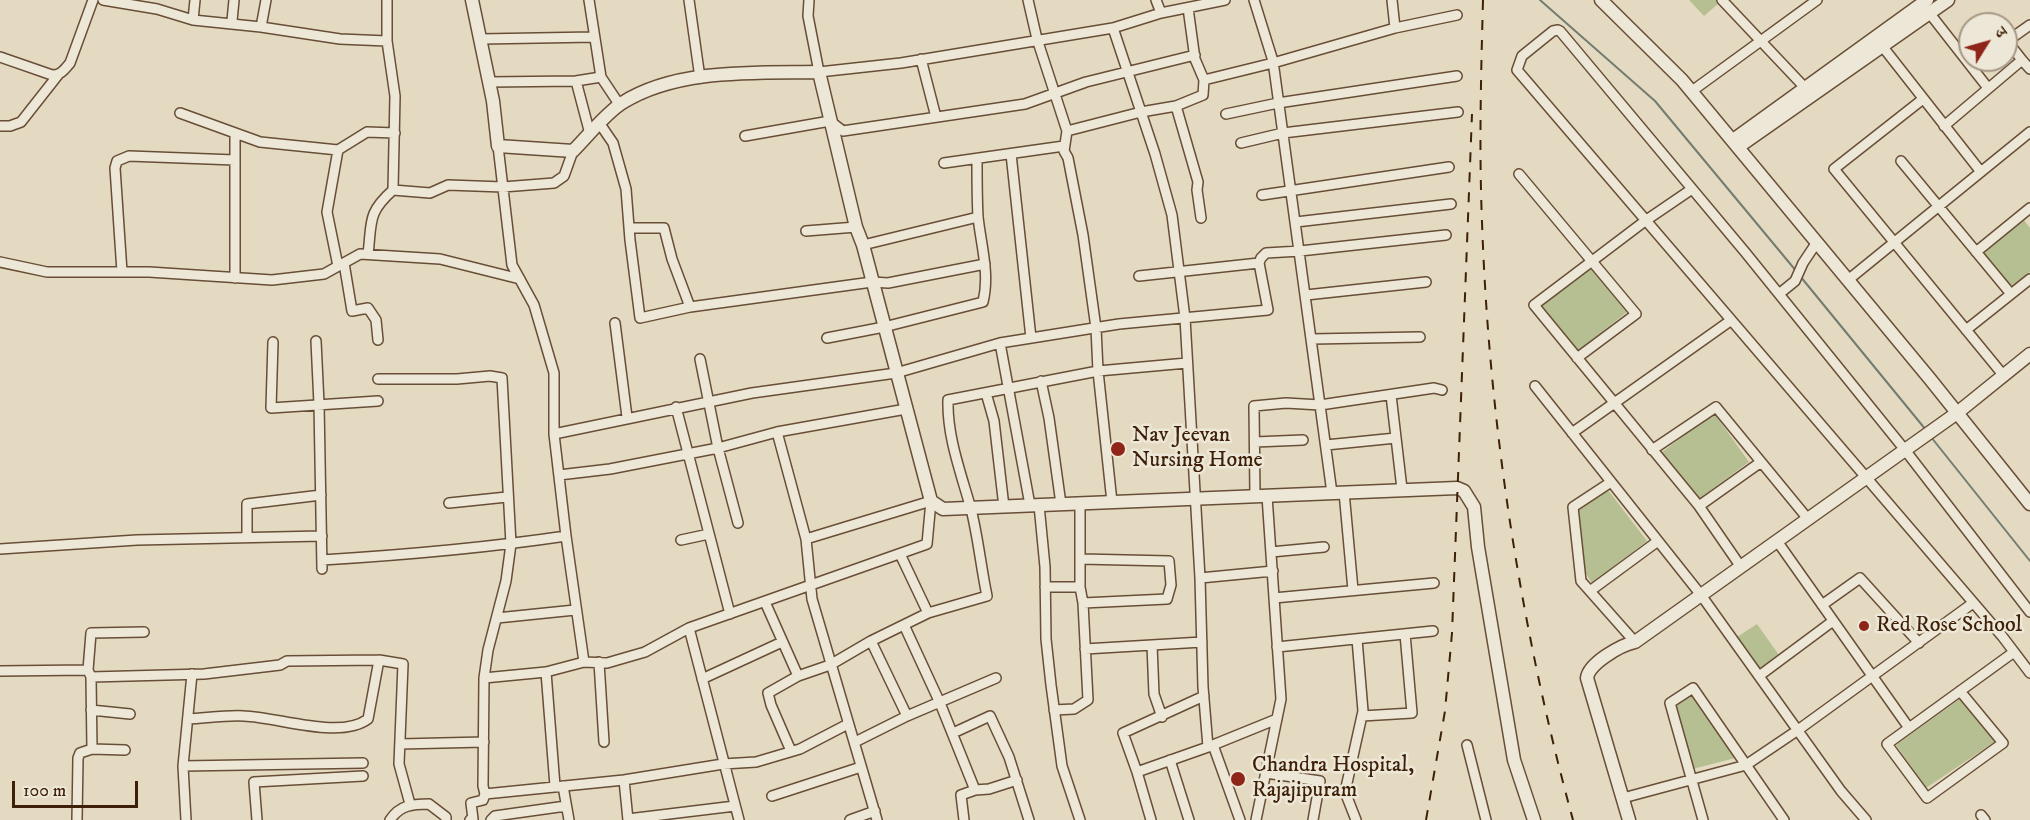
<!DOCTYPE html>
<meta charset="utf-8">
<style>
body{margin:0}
#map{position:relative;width:2030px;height:820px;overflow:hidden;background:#e4dac1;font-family:"IM FELL DW Pica","Noto Serif Devanagari",serif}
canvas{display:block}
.north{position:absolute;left:1958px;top:12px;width:60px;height:60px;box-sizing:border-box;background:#ede7d7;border:2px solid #a79784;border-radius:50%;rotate:53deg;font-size:16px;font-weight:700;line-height:24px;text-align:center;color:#3e2008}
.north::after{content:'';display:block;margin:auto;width:21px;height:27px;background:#8f2418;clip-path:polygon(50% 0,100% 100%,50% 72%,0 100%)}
.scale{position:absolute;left:12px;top:781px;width:126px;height:27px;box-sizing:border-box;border:3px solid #3e2008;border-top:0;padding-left:8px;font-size:18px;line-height:21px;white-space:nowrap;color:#3e2008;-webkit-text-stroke:4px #ede7d7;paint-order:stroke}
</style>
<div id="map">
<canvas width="2030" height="820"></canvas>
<div class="north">उ</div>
<div class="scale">100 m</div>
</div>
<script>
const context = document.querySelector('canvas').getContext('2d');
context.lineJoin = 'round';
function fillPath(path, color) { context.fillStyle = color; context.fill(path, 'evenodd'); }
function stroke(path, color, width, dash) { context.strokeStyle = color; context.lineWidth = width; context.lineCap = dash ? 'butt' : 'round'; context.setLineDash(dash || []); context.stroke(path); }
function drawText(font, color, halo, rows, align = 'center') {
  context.font = font + ' "IM FELL DW Pica",serif'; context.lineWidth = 5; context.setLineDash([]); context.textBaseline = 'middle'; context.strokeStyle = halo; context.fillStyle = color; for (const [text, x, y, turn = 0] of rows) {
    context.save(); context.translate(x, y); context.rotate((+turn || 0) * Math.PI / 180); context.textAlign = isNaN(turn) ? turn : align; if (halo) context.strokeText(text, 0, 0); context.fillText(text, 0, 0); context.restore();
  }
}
fillPath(new Path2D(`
 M1689,0H1716L1719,3L1704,16Z
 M2024,220L2030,228V272L2011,287L1983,254Z
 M1592,267L1627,312L1578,351L1542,306Z
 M1714,413L1749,462L1697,500L1662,452Z
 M1608,490L1647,541L1592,583L1584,571L1578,510Z
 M1757,624L1779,655L1759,669L1737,637Z
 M1692,693L1735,758L1693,769L1673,705Z
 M1961,698L1996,741L1926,788L1896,745Z`), '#b6bf91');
stroke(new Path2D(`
 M1540,0L1655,101L1797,272
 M1800,276L1926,430
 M1931,437L2030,561`), '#737c71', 2);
const minor = new Path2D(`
 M103,0L157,9L193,20L261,27L340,39L387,41
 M589,0L601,77L619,104
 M689,0L700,78
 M809,0L808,16L819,72L901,63L1113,28L1161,13L1225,0
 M1028,0L1037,39L1067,131L1064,151L1068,158L1083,235L1096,328L1098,371L1112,502
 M1156,0L1161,13
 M1254,0L1273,61L1332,493
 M1392,0L1395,28L1457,15
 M1722,0L1809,92
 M1927,10L1988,88
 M193,20L195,0
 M232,21L234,0
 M261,27L266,0
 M1113,28L1155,154L1172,215L1185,318L1200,578L1203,687L1208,747L1277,719
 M481,39L594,37
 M1879,42L1981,172
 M2006,42L2030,25
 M0,57L52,75C61,75 64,70 70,63L93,0
 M921,59L936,117
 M2022,60L2030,69
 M1204,80L1273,63L1395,28
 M576,81L590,134
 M489,82L576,81L601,77
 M1692,91L1817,0
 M1923,99L1834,169L2004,376
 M1176,106L1198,182L1197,190L1201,218
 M180,113L260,142L338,150L367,132L395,133
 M1226,114L1278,103L1457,76
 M600,124L613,143L626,189L630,240L640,318L690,307L872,282L888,283L985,264
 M0,126H10L21,122L58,75
 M1944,126L2022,60L2007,41
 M1067,131L1141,112L1176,106L1203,95L1204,80L1195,59L1188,8
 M235,134V278
 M745,136L830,121L843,131L1025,104L1086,82L1195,55
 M1241,143L1283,133L1458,112
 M498,146L512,265L534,305L554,373V434
 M338,150L327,212L338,266
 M1011,154L1031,338
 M1901,161L2011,294
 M944,163L1064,146
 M1519,174L1636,314L1577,358
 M1692,189L1645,221L1534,305L1699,506L1741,567
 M393,190L430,193L448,185L503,187L554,183L564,176L573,151
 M1262,195L1449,167
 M1296,222L1451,204
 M630,228H664L672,259L690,307
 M806,231L856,227
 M863,245L978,217
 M1976,252L2030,208
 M368,254C372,222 367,213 393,190L395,96L387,41V0
 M0,262L47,272H149L272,280L324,274L360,254L440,259L520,279
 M344,263L352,311L368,308L376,320L378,340
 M122,272L115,168L117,161L129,156L235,160
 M1139,276L1259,263
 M1848,280L2030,132
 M1779,294L1795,281L1803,263L1817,242
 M1306,295L1426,282
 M615,323L627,417
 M1966,330L2030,279
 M827,338L884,327L983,302C990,274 981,245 978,217C977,198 977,179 977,160
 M1312,339L1420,337
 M316,341L319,404L322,569
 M273,342L271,408L378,401
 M1000,343L1030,505
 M700,359L718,448L738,523
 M378,379H457L490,376L502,378L511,544L506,581L488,650L484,678L483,786L485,794L624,780L723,764L756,762L800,749L848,724
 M1041,381L1049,418L1061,504
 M1535,386L1701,595L1841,791L1866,820
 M986,393L994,421L1004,507
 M1391,395L1402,489
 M676,407L730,614
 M777,432L806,539L812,599L877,820
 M1572,433L1730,321
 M1255,442L1303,440
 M1326,445L1396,438
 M1652,450L1716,407L1808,519
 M559,475L610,469L718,448L777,432L906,409
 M1611,482L1573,507L1581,581L1635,642
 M1344,492L1353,590
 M1255,497L1254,406L1286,403L1320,405L1434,388L1442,390
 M449,503L507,497
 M1039,505L1045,567L1046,639L1051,685L1062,766L1080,820
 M1699,506L1761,462
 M566,536L584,662L607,663L645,652L689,628
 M247,537V504L321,495
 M681,540L709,534
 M1777,541L1909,728
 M0,549L137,540L322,536
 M1271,552L1324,547
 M900,554L928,613
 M1081,559L1169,561L1171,585L1167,599L1083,603
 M322,560C404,555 485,548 566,536L554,434L752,393L896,373L1000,343L1119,324L1268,310L1259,263L1261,258L1266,253L1300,251L1446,235
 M1200,578L1273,571
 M1045,587H1080
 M1590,591L1658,541
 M1274,598L1434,583
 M765,602L798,676
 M1822,605L1860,578L1919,643
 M2030,612L1905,450L1745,252L1560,31L1558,30L1553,31L1522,56L1517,70L2002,636L2030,673
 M497,618L575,610
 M904,625L940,703L975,790
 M871,641L907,716
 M1152,645L1154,694L1162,717
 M1277,647L1433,631
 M1085,649L1202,642
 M599,662L604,742
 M88,670L91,633L144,632
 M0,671L88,670L91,677L204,674L280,665L287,661L379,660L403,664L399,764L410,804
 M546,672L555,786
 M1759,676L1833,621
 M91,677L92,749
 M484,678L546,672L584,662
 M702,679L782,642
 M1960,691L2003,743L1927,798L1887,744L2014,652
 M91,710L130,714
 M1054,710L1074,709L1088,700L1083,603L1080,587V504
 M1362,716L1412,713L1405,634
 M188,719C207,718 226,715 244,716C278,717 340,740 368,719L379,660
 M953,733L990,716L1009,757L1029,820
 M855,742L907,716L996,678
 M400,744L484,742
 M1213,745L1240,820
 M1467,745L1486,820
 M791,751L771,705L768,693L798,676L830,665L871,641L928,613L987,596C981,567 978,537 971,509C961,473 947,437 948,400L1098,371L1187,363
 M1170,760L1189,820
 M183,766L363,763
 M1137,772L1123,733L1204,696
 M1266,773L1320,781L1313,820
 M624,780L628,820
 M563,786L569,820
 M772,796L861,767
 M1623,798L1746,765L1798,730L1973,603
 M1981,815L1985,820
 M628,819L735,806
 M77,820L78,758L80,753L92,749L125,750
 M186,820L183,766L192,674
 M257,820L254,782L363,776
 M390,820C400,805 412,804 429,804L446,817V820
 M470,820L473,819L471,803L483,800L485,794
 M491,820L495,816L566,806
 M739,820L689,628L927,544L931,501L806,539
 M850,820L875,811
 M964,820L961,795L975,790L989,789L1017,780
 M1151,820L1137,772L1208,747
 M1256,820L1281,699L1267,496
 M1356,820L1345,792L1363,711L1357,639
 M1703,820L1670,703L1693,688L1784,820`);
const tertiary = new Path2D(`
 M472,0L493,101L498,146L573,151C587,137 606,113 622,103C677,68 756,73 819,72L856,227L863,245L931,501L943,509L1457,488L1464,491L1474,507L1478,547L1514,760L1534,820
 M1601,0L1682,80L1930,379L2030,504
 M1733,140L1927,0
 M1738,147L1948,0
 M1629,820L1587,678C1589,663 1621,645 1635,642L1957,413L2030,354`);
stroke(minor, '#684e36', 12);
stroke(tertiary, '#684e36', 15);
stroke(minor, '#ede7d7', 9);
stroke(tertiary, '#ede7d7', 12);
stroke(new Path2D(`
 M1483,0C1481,74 1479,148 1482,222C1489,423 1520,626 1573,820
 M1426,820L1445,711L1452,633L1472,114`), '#3e2008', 2, [10, 10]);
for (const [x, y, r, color] of [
 [1118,449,8,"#8f2418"],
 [1864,626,6,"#8f2418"],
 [1238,779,8,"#8f2418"]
]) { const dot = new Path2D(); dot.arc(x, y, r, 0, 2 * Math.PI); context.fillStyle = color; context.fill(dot); stroke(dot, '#ede7d7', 2); }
drawText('22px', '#3e2008', '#ede7d7', [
 ["Nav Jeevan",1132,436],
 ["Nursing Home",1132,461],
 ["Red Rose School",1876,626],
 ["Chandra Hospital,",1252,766],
 ["Rajajipuram",1252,791]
], 'left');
</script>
